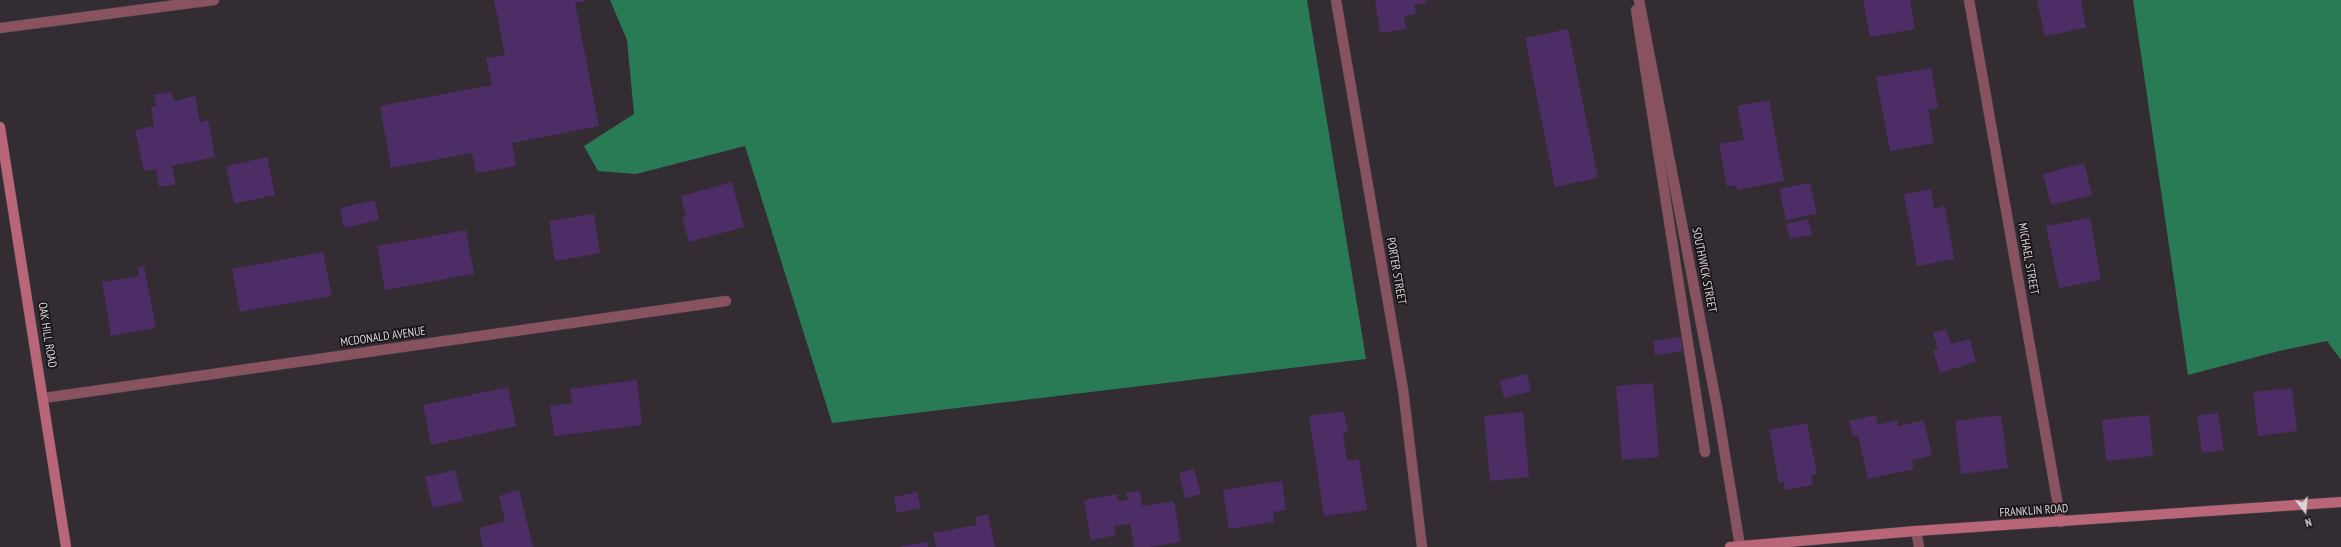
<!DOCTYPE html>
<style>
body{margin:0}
#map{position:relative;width:2341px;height:547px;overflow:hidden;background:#332c33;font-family:"PT Sans Narrow",sans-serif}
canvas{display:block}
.north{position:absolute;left:2285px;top:491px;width:40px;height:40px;-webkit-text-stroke:3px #191519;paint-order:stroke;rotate:164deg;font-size:11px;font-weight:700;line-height:16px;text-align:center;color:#d9d4d9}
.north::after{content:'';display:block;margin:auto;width:14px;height:18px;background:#d9d4d9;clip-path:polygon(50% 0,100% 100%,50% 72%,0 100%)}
</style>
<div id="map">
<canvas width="2341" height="547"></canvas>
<div class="north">N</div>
</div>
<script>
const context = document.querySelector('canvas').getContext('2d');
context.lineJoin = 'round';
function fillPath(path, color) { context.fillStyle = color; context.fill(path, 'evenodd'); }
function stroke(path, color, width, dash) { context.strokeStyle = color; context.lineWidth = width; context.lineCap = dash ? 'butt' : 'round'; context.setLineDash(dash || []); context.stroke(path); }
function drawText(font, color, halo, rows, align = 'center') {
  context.font = font + ' "PT Sans Narrow",sans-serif'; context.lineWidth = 3.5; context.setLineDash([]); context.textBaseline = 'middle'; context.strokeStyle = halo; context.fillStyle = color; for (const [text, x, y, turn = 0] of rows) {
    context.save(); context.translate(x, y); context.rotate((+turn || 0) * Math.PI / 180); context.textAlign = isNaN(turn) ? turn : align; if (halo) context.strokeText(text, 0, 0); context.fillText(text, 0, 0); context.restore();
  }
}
fillPath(new Path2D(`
 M610,0H1307L1366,359L832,423L745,146L636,174L598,171L584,146L634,114L627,40Z
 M2133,0H2341V360L2327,341L2279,351L2188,375Z`), '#287b55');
fillPath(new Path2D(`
 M494,0H589L575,3L599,126L512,143L516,166L476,173L472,153L391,168L380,106L492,85L486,58L505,55Z
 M1375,0H1425L1426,3L1414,5L1416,14L1404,16L1406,29L1380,33Z
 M1863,0H1910L1915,29L1870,37Z
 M2037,0H2081L2086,28L2045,36Z
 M1568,29L1598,178L1555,187L1525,38Z
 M1931,68L1938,108L1928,110L1934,143L1890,151L1876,77Z
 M172,92L174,101L195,96L200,122L208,120L215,157L172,166L176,184L159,187L156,169L144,171L135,130L154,126L151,107L156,106L154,95Z
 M1769,100L1784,181L1737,190L1736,185L1727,187L1719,144L1744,140L1737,106Z
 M267,157L275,195L234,204L226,166Z
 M2084,163L2092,195L2051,205L2043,174Z
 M732,182L744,227L689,242L682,217L686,216L681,196Z
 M1810,183L1817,214L1786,220L1779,189Z
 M1931,189L1934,209L1945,206L1954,259L1917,266L1904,194Z
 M375,200L379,220L344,228L340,208Z
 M594,214L600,253L555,261L549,221Z
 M2090,218L2101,280L2059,288L2046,226Z
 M1808,219L1812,235L1790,239L1786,224Z
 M466,230L474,274L385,290L377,246Z
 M323,252L332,296L240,312L232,269Z
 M144,266L156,328L111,336L102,282L139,276L137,267Z
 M1946,329L1951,344L1970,339L1976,362L1940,373L1933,350L1938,349L1933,333Z
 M1681,337L1683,351L1655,355L1653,341Z
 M1527,374L1531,391L1504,398L1500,381Z
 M637,380L642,425L554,436L550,406L572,403L570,389Z
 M1653,383L1659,457L1622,460L1616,386Z
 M508,387L516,426L431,445L423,405Z
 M2292,388L2297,431L2258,436L2253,392Z
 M1344,411L1348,432L1343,433L1347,461L1359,459L1367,510L1324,516L1309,416Z
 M1523,412L1529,477L1490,481L1484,416Z
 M2218,413L2224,450L2202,453L2197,416Z
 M1876,415L1878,425L1897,420L1898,426L1924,420L1932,455L1912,460L1914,469L1868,479L1858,435L1853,436L1849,421Z
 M2001,415L2008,468L1961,474L1955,421Z
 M2149,415L2153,456L2106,461L2102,420Z
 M1807,423L1817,474L1811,475L1813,485L1785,490L1784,482L1779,483L1769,430Z
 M1194,469L1201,494L1185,498L1179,473Z
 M455,470L463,501L433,508L425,477Z
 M1282,481L1286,510L1273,512L1274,522L1229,529L1223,490Z
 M519,490L533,547H483L479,528L505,521L499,496Z
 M1140,491L1142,506L1174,501L1181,542L1149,547H1134L1130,524L1114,526L1116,535L1091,540L1084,500L1117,494L1118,501L1128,500L1126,493Z
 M917,492L921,508L897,513L894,497Z
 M988,514L995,547H936L933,533L977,525L975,517Z
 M928,542V547H901V546Z`), '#4d2d66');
const lane = new Path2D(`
 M1636,10L1705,452
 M0,28L214,0
 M1916,531L1919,547`);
const street = new Path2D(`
 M1336,0L1403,389L1422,547
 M1639,0L1717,407L1740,546
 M1969,0L2061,522
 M44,398L726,301`);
const secondary = new Path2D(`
 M0,127L66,547
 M1730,547L1916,531L2341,502`);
stroke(lane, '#4e474e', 11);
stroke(street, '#4e474e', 11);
stroke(secondary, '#4e474e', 11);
stroke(lane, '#88535e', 10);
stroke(street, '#88535e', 10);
stroke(secondary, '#b96679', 10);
drawText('12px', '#d9d4d9', '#191519', [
 ["MICHAEL STREET",2028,259,80],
 ["SOUTHWICK STREET",1704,270,79],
 ["PORTER STREET",1396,271,80],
 ["OAK HILL ROAD",47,335,81],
 ["MCDONALD AVENUE",383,337,-8],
 ["FRANKLIN ROAD",2034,511,-4]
]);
</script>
